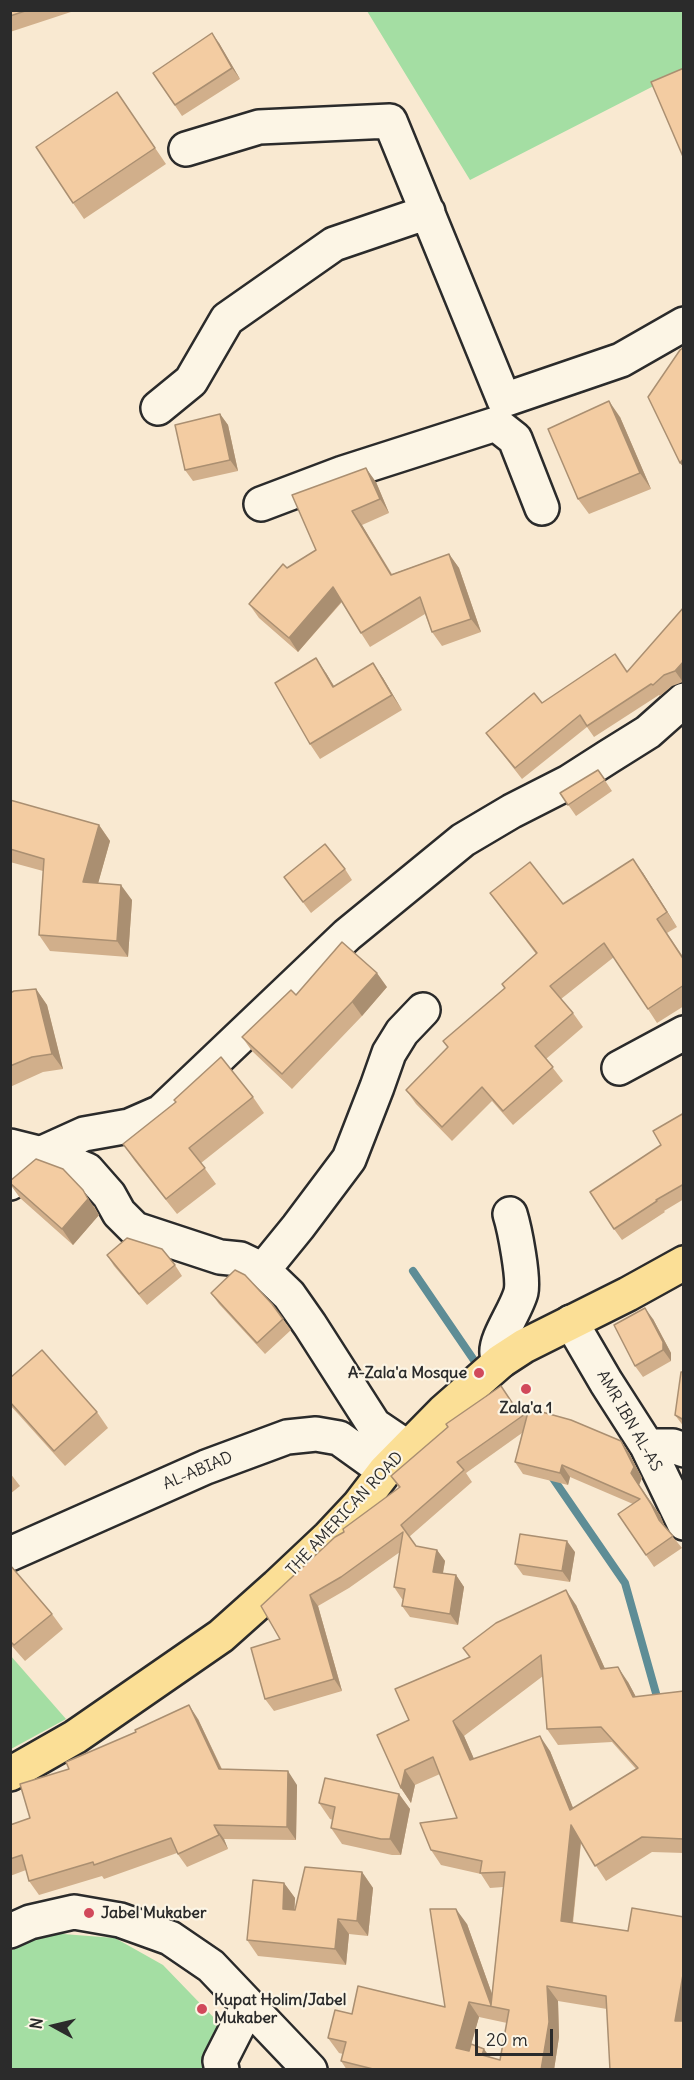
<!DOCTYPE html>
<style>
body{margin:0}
#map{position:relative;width:694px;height:2080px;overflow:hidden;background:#f9e9d1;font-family:Delius,sans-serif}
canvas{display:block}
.frame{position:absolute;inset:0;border:12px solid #2b2b2b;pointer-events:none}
.north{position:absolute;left:24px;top:1996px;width:60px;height:60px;-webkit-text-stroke:4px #fcf5e5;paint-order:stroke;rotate:278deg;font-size:16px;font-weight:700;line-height:24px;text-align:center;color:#2b2b2b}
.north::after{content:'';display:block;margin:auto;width:21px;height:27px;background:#2b2b2b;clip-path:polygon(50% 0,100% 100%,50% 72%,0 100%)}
.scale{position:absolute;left:475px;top:2029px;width:78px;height:27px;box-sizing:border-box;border:3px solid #2b2b2b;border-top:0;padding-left:8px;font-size:18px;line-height:21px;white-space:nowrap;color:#2b2b2b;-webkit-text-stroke:4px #fcf5e5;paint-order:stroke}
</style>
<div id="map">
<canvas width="694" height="2080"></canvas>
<div class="frame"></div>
<div class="north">N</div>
<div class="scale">20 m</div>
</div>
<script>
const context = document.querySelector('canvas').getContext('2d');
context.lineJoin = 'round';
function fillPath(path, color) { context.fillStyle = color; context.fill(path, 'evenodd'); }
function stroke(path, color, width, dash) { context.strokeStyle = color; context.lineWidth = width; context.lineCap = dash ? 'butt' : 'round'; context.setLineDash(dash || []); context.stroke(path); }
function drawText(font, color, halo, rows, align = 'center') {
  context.font = font + ' Delius,sans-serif'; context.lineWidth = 4.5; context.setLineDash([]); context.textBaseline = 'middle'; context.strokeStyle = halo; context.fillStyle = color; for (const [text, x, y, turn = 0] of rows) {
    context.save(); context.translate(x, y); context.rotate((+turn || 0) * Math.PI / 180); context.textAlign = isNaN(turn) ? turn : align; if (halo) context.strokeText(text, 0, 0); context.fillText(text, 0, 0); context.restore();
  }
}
fillPath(new Path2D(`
 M367,11H683V71L470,180Z
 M10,1655L66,1719L11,1749H10Z
 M50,1933L115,1938L163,1965L219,2023L201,2064L203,2069H11L10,1951Z`), '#a4dea3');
stroke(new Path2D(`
 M413,1271L480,1369
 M550,1474L625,1583L659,1704`), '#5e8d96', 8);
const minor = new Path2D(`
 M186,149L259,127L390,121L504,400L621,360L684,324
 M158,408L191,381L227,319L334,244L428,212
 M261,504L343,473L496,424L515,439L542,508
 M619,1068L684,1033
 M10,1146L58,1158L87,1170L109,1195L119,1213L135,1229L220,1257L240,1259L263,1270L289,1295L310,1325L374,1425L408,1448
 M10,1183L42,1153L84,1134L129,1126L161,1112L347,935L463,840L512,811L569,782L608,757L648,732L684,700
 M263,1270L298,1227L349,1159L377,1087L389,1053L402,1032L423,1010
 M571,1322L606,1382L647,1446L684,1523
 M501,1361C500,1359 498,1356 497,1353C495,1339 517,1309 521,1292C524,1278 515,1230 510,1214
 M647,1446H673L684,1450
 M10,1554L206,1467L287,1437L316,1434L339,1438L385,1471
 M10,1931L30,1922L74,1912L120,1920L170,1938L211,1966L310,2070
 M222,2070L220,2061L248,2006`);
const major = new Path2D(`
 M10,1774L75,1737L221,1636L277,1586L329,1537L359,1505L385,1471L443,1412L501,1361L524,1346L628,1294L684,1263`);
stroke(minor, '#2b2b2b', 38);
stroke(major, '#2b2b2b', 38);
stroke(minor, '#fcf5e5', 33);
stroke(major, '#fbdf96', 33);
fillPath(new Path2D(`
 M10,10H77L10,32Z
 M219,43L240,79L182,116L153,73Z
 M117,92L166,164L84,219L73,203Z
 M220,414L228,425L238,471L193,481L185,470Z
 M620,417L651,489L589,514L578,499Z
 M376,482L389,513L362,525L392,574L449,554L459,568L481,632L442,646L432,632L425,614L370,647L361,633L342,602L298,652L259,618L249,604L287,568L316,550Z
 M684,607V681L683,682L672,686L660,696L659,695L594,737L587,727L522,779L486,733L542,703L628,672Z
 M373,663L383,678L402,710L320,759L310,744L326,673L334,686Z
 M598,770L612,791L576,816L560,793Z
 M10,800L99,825L110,841L98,883L132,900L128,957L50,951L39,935L43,871L10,862Z
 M345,869L352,880L311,913L284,877Z
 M643,873L677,927L667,933L684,958V1006L657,1023L614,957L561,999L573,1013L583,1027L546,1059L563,1081L513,1125L492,1101L452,1141L416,1104L406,1090L448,1048L443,1041L505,988L502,984L536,954L490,893L563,904Z
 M387,987L362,1016L292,1089L252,1051L242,1037L296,995Z
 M36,989L47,1005L63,1069L43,1072L10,1087V993Z
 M253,1097L264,1113L201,1163L216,1184L177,1214L134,1160L123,1144Z
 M684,1113V1199L664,1211L665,1212L622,1240L614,1229L661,1145Z
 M10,1184L94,1206L99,1215L73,1245L20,1198Z
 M107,1255L175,1265L182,1276L147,1305L114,1266Z
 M211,1293L272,1304L291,1330L265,1354L219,1304Z
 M653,1319L671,1353V1361L643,1377L635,1366Z
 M684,1372V1427L675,1415Z
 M10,1378L97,1412L108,1428L65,1466L10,1405Z
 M514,1405L621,1441L629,1453L642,1478L639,1485L660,1515L665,1527L682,1548L654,1567L618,1514L633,1504L570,1477L568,1485L523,1474L515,1462L522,1433L466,1473L472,1482L409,1537L416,1546L437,1550L445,1561L443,1573L456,1575L464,1587L458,1625L410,1617L402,1606L403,1599H402L394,1587L400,1552L349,1588L318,1606L342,1691L274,1711L265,1699L280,1639L344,1532L399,1488L391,1476Z
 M10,1473L20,1486L10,1494Z
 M575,1552L570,1582L523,1575L515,1564Z
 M10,1565L52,1614L63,1629L25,1661L10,1644Z
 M576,1605L605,1669L628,1682L636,1697L684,1691V1853L652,1852L606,1881L581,1843L573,1923L628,1931L684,1917L607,2009L558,2001L559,2037L554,2070H347L341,2061L343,2054L339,2053L328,2038L352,2014L445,2007L467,1924L492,1994L503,1887L490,1888L481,1874L441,1865L431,1850L457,1818L440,1774L415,1785L411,1803L401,1788L409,1720L469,1657ZM543,1676L547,1729L558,1745L612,1742L636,1769L573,1808L550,1751L474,1759L464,1736ZM479,2017L507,2023L500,2060L490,2057L471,2044Z
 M198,1719L222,1769L297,1785L296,1840L224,1839L228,1849L187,1867L177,1853L104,1879L102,1876L39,1895L29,1881L26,1870L10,1876V1825L30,1818Z
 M399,1794L410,1809L401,1855H392L342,1844L331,1828L333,1820L330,1819L319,1803Z
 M362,1872L373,1888L368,1936L349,1934L346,1965L258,1956L247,1940L284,1883L295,1898L294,1910Z`), '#d1af8b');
fillPath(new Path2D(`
 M212,33L219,43L240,79L232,68Z
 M609,401L620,417L651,489L640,473Z
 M220,414L228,425L238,471L230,460Z
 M684,458V468L680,463Z
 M366,468L376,482L389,513L380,499Z
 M352,511L362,525L400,589L391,575Z
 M449,554L459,568L481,632L471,619Z
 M333,587L342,601L298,652L289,638Z
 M316,658L326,673L343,701L333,687Z
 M684,661V681L683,682L675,671Z
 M373,663L383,678L402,710L392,695Z
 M99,825L110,841L94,898L83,882Z
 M633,859L643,873L677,927L667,912Z
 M121,885L132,900L128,957L117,941Z
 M377,973L387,987L362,1016L352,1002Z
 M36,989L47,1005L63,1069L52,1054Z
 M83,1190L99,1215L73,1245L62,1229Z
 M645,1308L653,1319L671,1353V1361L663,1350Z
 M621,1441L629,1453L642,1478L639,1485L660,1515L667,1532L631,1473Z
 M562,1465L570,1477L568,1485L560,1473Z
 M567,1541L575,1552L570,1582L562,1571Z
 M437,1550L445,1561L441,1583L433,1572Z
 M456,1575L464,1587L458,1625L450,1614Z
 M566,1590L576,1605L612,1684L601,1669Z
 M310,1595L318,1606L342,1691L334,1679Z
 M618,1667L628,1682L644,1712L633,1697Z
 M189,1705L198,1719L228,1783L219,1769Z
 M453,1721L464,1736L481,1775L470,1760Z
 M540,1736L550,1751L580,1825L570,1810Z
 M405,1770L415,1785L411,1803L401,1788Z
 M288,1771L297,1785L296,1840L287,1827Z
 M399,1794L410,1809L401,1855L390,1839Z
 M214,1825L224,1839L228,1849L219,1835Z
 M571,1825L581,1840L571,1937L561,1921Z
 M362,1872L373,1888L368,1936L357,1921Z
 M284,1883L295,1898L294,1924L283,1909Z
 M456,1909L467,1924L497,2008L491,2005Z
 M338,1919L349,1934L346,1965L335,1949Z
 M684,1969V2033L675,2021Z
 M547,1986L558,2001L559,2037L554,2070H541Z
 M469,2002L479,2017L466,2063L456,2048Z
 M484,2049L495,2064L482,2055Z`), '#aa8f71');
const building = new Path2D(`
 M10,10H28L10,16Z
 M212,33L232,68L175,105L153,73Z
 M684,68V159L651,82Z
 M117,92L155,148L73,203L36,147Z
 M684,347V458L680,463L648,397L680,350Z
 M609,401L640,473L578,499L548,429Z
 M220,414L230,460L185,470L175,425Z
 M366,468L380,499L352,511L391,575L449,554L471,619L432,632L420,597L361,633L333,587L289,638L249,604L283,564L287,568L316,550L292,495Z
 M684,607V661L675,671L664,675L653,685L651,684L587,726L580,715L515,768L486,733L534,693L542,703L615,654L627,672Z
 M316,658L333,687L373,663L392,695L310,744L275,683Z
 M598,770L605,780L568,805L560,793Z
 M10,800L99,825L83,882L121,885L117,941L39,935L44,859L10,849Z
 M325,844L345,869L303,902L284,877Z
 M633,859L667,912L657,919L684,960V985L648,1009L604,943L550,986L573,1013L535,1046L553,1067L503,1111L482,1087L442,1127L406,1090L448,1047L443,1041L505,988L502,984L537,953L490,893L530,862L563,904Z
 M342,942L377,973L352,1002L282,1074L242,1037L291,990L296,995Z
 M36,989L52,1054L32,1057L10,1066V993L14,991Z
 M221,1057L253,1097L189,1148L205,1168L166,1199L123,1144L176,1102L174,1100Z
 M684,1113V1184L656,1200L657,1201L614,1229L590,1192L661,1145L653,1131Z
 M36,1159L63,1169L83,1190L88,1199L62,1229L10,1183V1181Z
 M127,1238L162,1249L175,1265L139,1294L107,1255Z
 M235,1270L245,1275L272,1304L283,1319L257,1343L211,1293Z
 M645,1308L663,1342V1350L635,1366L614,1325Z
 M42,1350L97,1412L54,1451L10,1402V1378Z
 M681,1372H684V1420L675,1415Z
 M501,1386L513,1404L571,1420L621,1441L634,1467L631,1473L651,1504L659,1520L673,1536L646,1555L618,1514L640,1499L562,1465L560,1473L515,1462L528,1412L457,1462L464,1470L401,1525L416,1546L437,1550L433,1572L456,1575L450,1614L402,1606L405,1589L394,1587L403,1532L341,1577L310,1595L334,1679L265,1699L251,1648L280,1639L261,1606L335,1537L344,1532L343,1529L400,1487L391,1476L448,1427L446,1424Z
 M520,1534L567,1541L562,1571L515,1564Z
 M10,1565L52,1614L14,1645L10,1641Z
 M566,1590L601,1669L618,1667L633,1697L684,1691V1839L642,1837L595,1866L571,1825L561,1921L628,1931L632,1908L684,1917V1969L675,2021H684L683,2070H610L606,1996L547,1986L549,2022L541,2070H377L341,2061L346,2042L328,2038L335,2010L352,2014L358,1986L445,2007L430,1909H456L491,2005L505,1872L480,1873L482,1861L431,1850L420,1823L457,1818L433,1757L405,1770L401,1788L377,1735L409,1720L395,1689L470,1657L463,1648L496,1623ZM541,1655L547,1729L601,1727L638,1768L570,1810L540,1736L470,1760L453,1721ZM469,2002L509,2010L500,2060L482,2055L484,2049L471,2044L469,2051L456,2048Z
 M189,1705L219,1769L288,1771L287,1827L214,1825L219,1835L178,1854L171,1838L94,1865L93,1862L29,1881L22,1855L10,1859V1825L30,1818L20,1784L69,1769L66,1762L136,1732L135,1730Z
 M325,1778L399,1794L390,1839H381L331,1828L335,1807L319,1803Z
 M305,1867L362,1872L357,1921L338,1919L335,1949L247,1940L253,1880L284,1883L283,1909L295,1910Z`);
fillPath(building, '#f3cca2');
stroke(building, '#aa8f71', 1.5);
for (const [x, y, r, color] of [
 [479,1373,6,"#d1495b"],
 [526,1389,6,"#d1495b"],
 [89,1913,6,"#d1495b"],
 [202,2009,6,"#d1495b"]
]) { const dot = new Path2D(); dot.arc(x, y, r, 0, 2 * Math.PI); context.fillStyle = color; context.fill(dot); stroke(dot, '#fcf5e5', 2); }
drawText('bold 16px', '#2b2b2b', '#fcf5e5', [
 ["A-Zala'a Mosque",467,1373,"right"],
 ["Zala'a 1",526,1408,"center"],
 ["Jabel Mukaber",101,1913],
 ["Kupat Holim/Jabel",214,2000],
 ["Mukaber",214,2018]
], 'left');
drawText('16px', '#2b2b2b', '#fcf5e5', [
 ["AMR IBN AL-AS",629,1421,60],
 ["AL-ABIAD",198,1471,-23],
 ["THE AMERICAN ROAD",345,1514,-47]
]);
</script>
